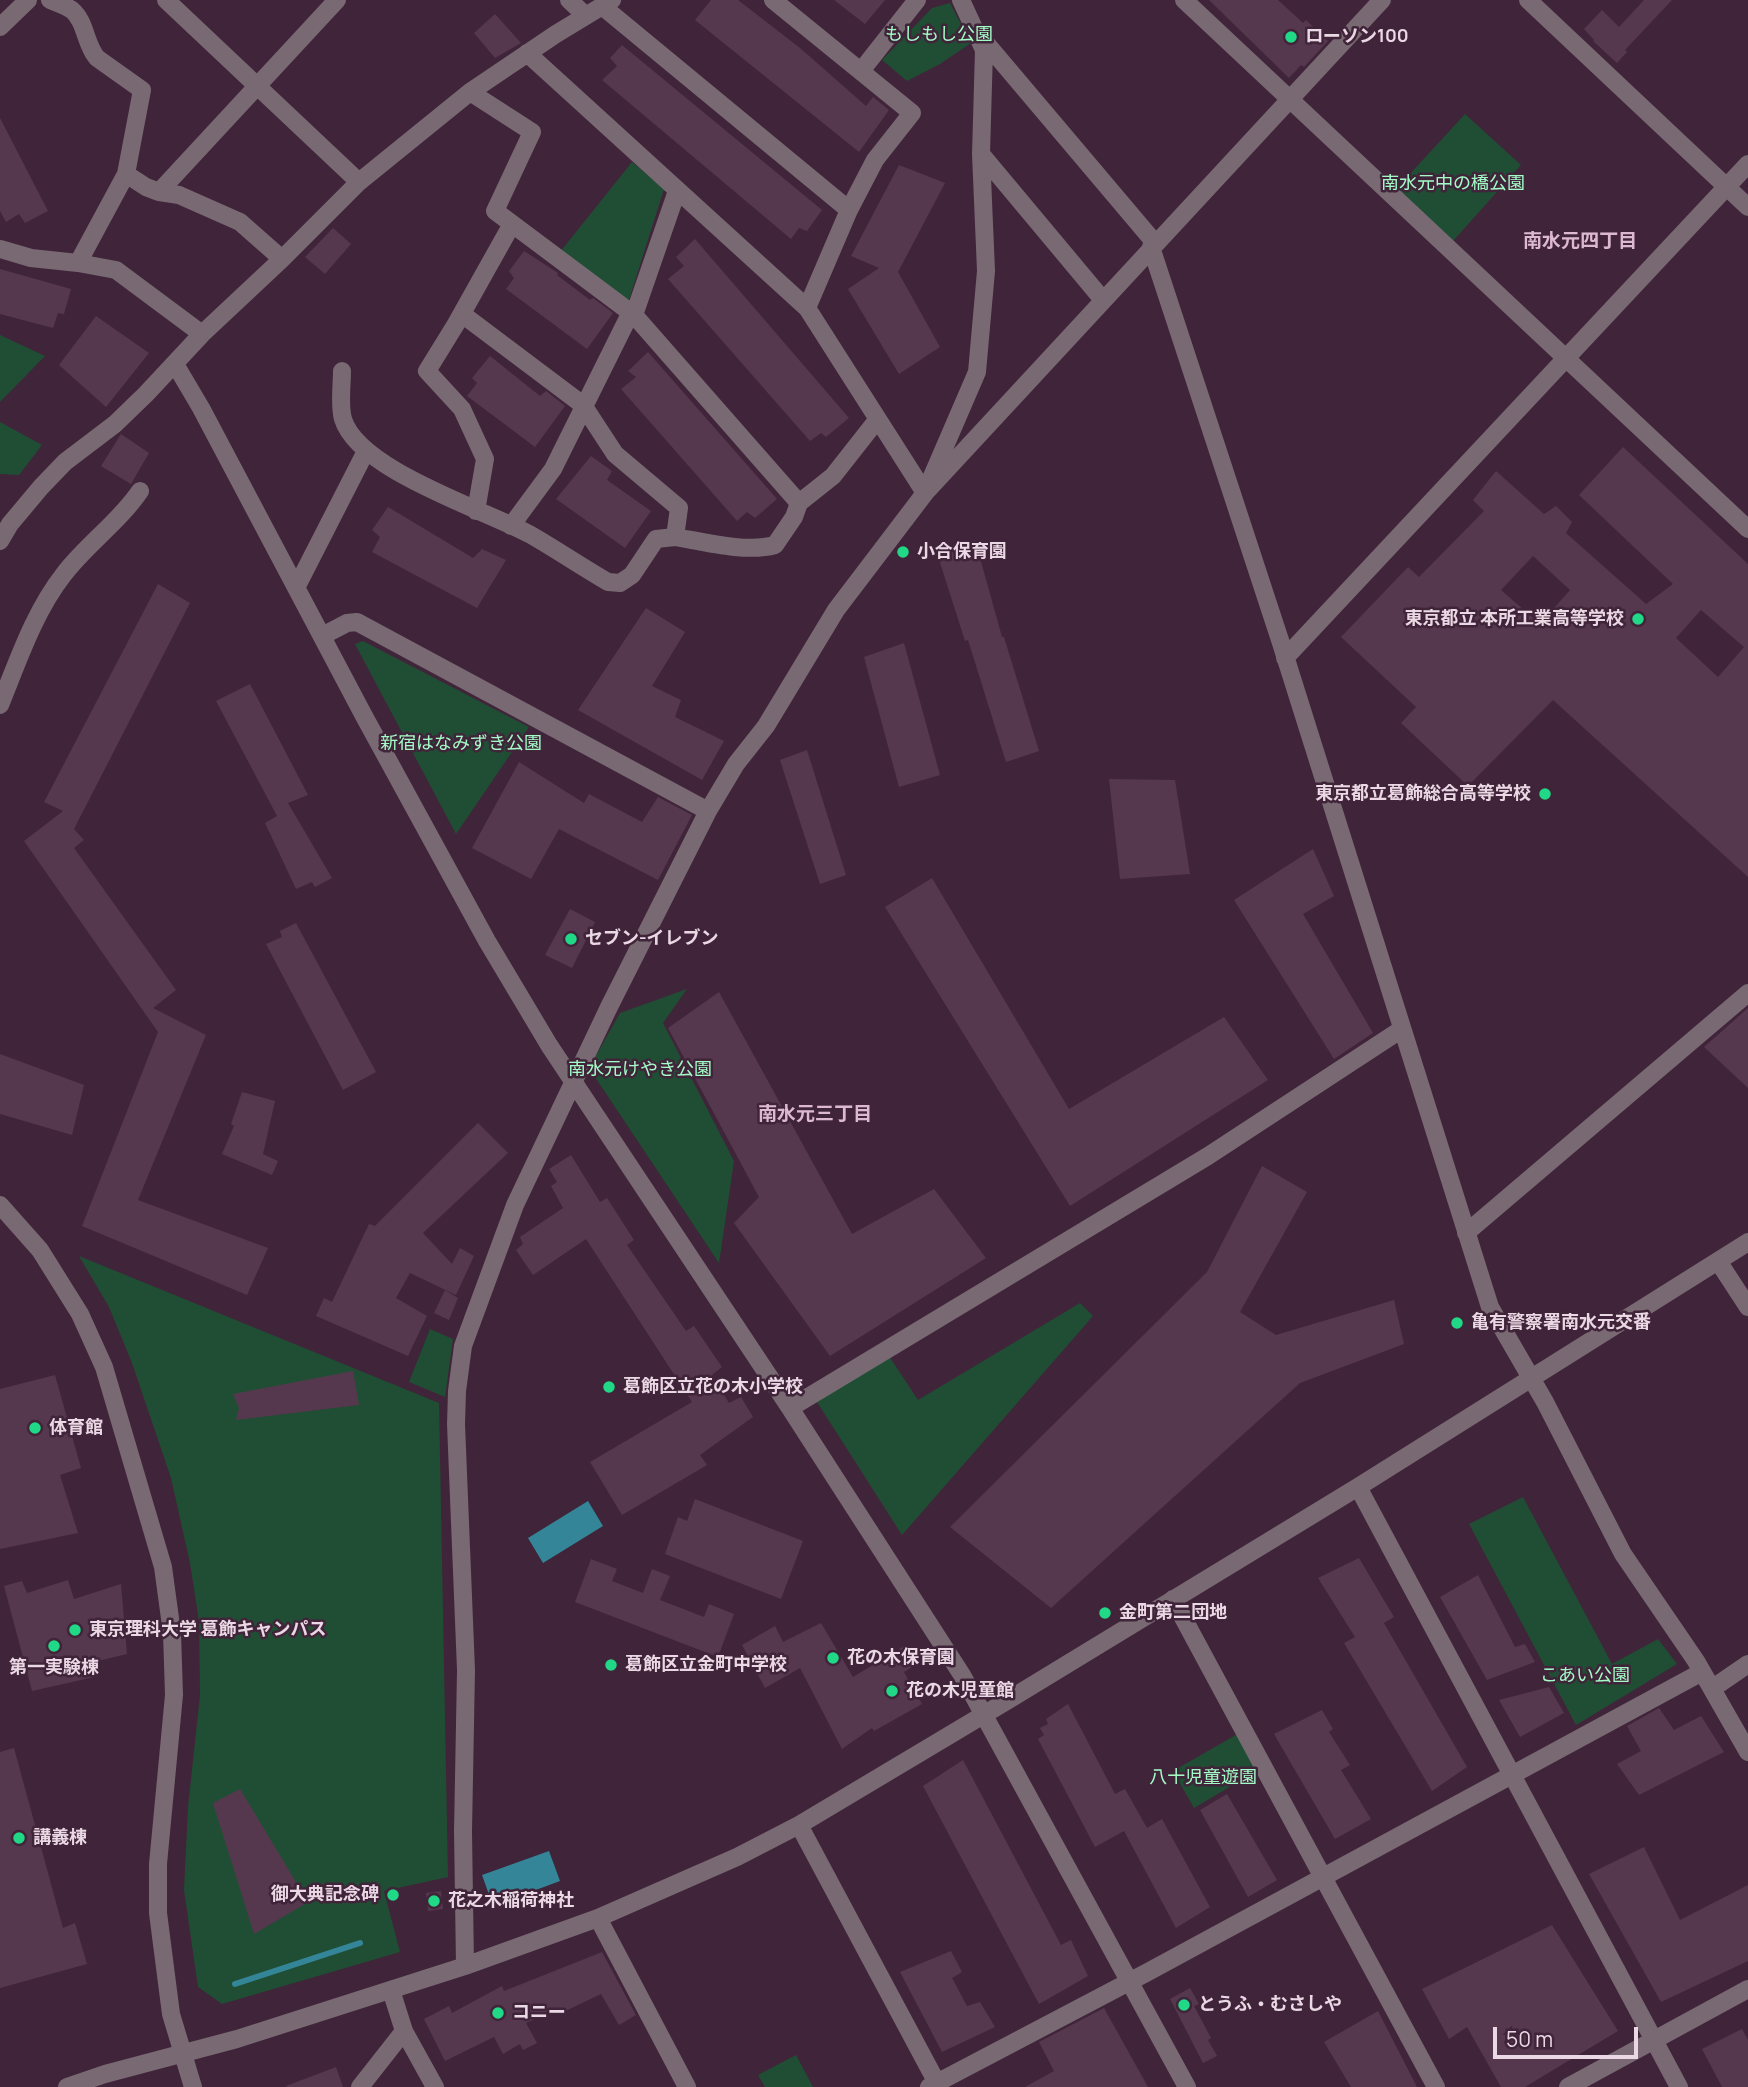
<!DOCTYPE html>
<meta charset="utf-8">
<style>
body{margin:0}
#map{position:relative;width:1748px;height:2087px;overflow:hidden;background:#402439;font-family:Manrope,sans-serif}
canvas{display:block}
.scale{position:absolute;left:1493px;top:2027px;width:145px;height:32px;box-sizing:border-box;border:4px solid #ebd8e5;border-top:0;padding-left:9px;font-size:21px;line-height:24px;white-space:nowrap;color:#ebd8e5;-webkit-text-stroke:5px #402439;paint-order:stroke}
</style>
<div id="map">
<canvas width="1748" height="2087"></canvas>
<div class="scale">50 m</div>
</div>
<script>
const context = document.querySelector('canvas').getContext('2d');
context.lineJoin = 'round';
function fillPath(path, color) { context.fillStyle = color; context.fill(path, 'evenodd'); }
function stroke(path, color, width, dash) { context.strokeStyle = color; context.lineWidth = width; context.lineCap = dash ? 'butt' : 'round'; context.setLineDash(dash || []); context.stroke(path); }
function drawText(font, color, halo, rows, align = 'center') {
  context.font = font + ' Manrope,"Noto Sans JP",sans-serif'; context.lineWidth = 5; context.setLineDash([]); context.textBaseline = 'middle'; context.strokeStyle = halo; context.fillStyle = color; for (const [text, x, y, turn = 0] of rows) {
    context.save(); context.translate(x, y); context.rotate((+turn || 0) * Math.PI / 180); context.textAlign = isNaN(turn) ? turn : align; if (halo) context.strokeText(text, 0, 0); context.fillText(text, 0, 0); context.restore();
  }
}
fillPath(new Path2D(`
 M950,3L971,43L940,64L907,81L882,60L932,8Z
 M1465,114L1521,165L1453,241L1397,188Z
 M632,162L664,189L628,303L560,252Z
 M0,335L45,356L0,402Z
 M0,422L42,445L19,475L0,474Z
 M363,641L529,727L456,834L355,644Z
 M687,989L663,1023L734,1161L719,1263L589,1068L620,1013Z
 M79,1256L439,1403L448,1877L384,1891L400,1952L222,2004L198,1987L184,1890L188,1807L200,1695L199,1621L190,1563L171,1478L132,1363L109,1307Z
 M1080,1303L1093,1316L902,1535L815,1399L889,1356L918,1400Z
 M430,1329L453,1339L445,1397L409,1382Z
 M1523,1497L1612,1664L1658,1639L1677,1664L1576,1725L1469,1524Z
 M1241,1732L1260,1769L1194,1808L1173,1771Z
 M796,2055L813,2087H765L758,2075Z`), '#204e34');
fillPath(new Path2D(`
 M588,1501L603,1526L543,1563L528,1538Z
 M549,1851L560,1881L493,1906L482,1875Z`), '#348598');
stroke(new Path2D(`
 M235,1984L360,1943`), '#348598', 6);
fillPath(new Path2D(`
 M711,0H738L800,48L866,106L873,97L889,110L859,152L695,20Z
 M834,0H885L865,24Z
 M1209,0H1278L1303,23L1306,20L1328,41L1304,67L1301,65L1289,78Z
 M1644,0H1672L1625,50L1627,52L1617,63L1593,41L1594,40L1584,29L1602,10L1619,27Z
 M495,14L521,43L495,58L474,33Z
 M622,45L822,210L807,231L799,228L791,239L602,80L617,66L610,58Z
 M0,118L48,211L25,223L19,214L6,222L0,211Z
 M899,165L945,183L898,272L940,347L899,374L848,289L879,268L851,256Z
 M333,228L351,244L325,274L305,257Z
 M695,239L849,418L826,437L821,433L810,441L668,279L684,266L676,257Z
 M524,251L558,273L557,275L590,300L593,298L613,313L587,349L506,289L514,278L509,271Z
 M0,269L71,289L64,314L58,313L53,328L0,314Z
 M96,316L149,353L106,407L59,365Z
 M648,352L777,499L755,518L747,512L737,521L621,389L636,377L628,371Z
 M490,356L540,396L546,391L565,406L535,447L467,396L477,383L472,378Z
 M121,434L149,453L131,484L101,466Z
 M1623,447L1748,564V877L1553,700L1468,786L1401,723L1416,707L1341,637L1408,567L1419,577L1484,511L1473,500L1496,471L1544,514L1556,506L1572,522L1566,533L1646,604L1673,584L1579,495ZM1533,556L1570,590L1540,624L1501,590ZM1701,610L1744,647L1718,677L1676,638Z
 M591,456L612,471L607,480L651,511L625,548L556,499Z
 M388,507L473,558L482,549L506,560L477,608L372,552L380,537L372,530Z
 M975,540L1002,637H1004L1039,751L1006,762L968,640L965,641L936,550Z
 M158,584L190,603L74,829L84,840L74,848L176,990L153,1008L206,1035L138,1200L268,1248L247,1295L82,1226L158,1032L24,841L63,811L44,802Z
 M646,608L685,632L652,686L681,700L675,717L724,741L702,780L578,710Z
 M904,643L940,775L899,787L864,657Z
 M250,684L308,795L288,803L332,878L315,887L312,882L296,889L265,823L277,816L216,701Z
 M807,750L846,875L820,884L780,760Z
 M519,762L584,803L589,794L642,822L658,797L692,815L658,880L559,829L531,879L472,848Z
 M1109,779L1175,780L1190,874L1120,879Z
 M1313,849L1334,896L1303,914L1373,1033L1334,1059L1234,900Z
 M932,878L1069,1109L1224,1017L1268,1080L1070,1206L885,907Z
 M570,909L595,922L572,968L545,955Z
 M296,923L376,1072L343,1090L266,944L282,937L280,931Z
 M719,992L852,1234L934,1189L986,1258L830,1356L734,1223L759,1197L668,1028Z
 M1748,1008V1088L1704,1047Z
 M0,1054L84,1085L72,1135L0,1114Z
 M242,1092L275,1101L263,1154L278,1161L272,1175L222,1154L234,1126L231,1124Z
 M478,1123L508,1153L423,1233L452,1264L460,1248L474,1256L456,1295L410,1273L396,1298L427,1316L408,1356L316,1316L324,1298L332,1302L369,1224L375,1226Z
 M571,1155L600,1202L607,1198L634,1240L627,1245L686,1331L694,1326L722,1367L712,1375L729,1403L741,1397L753,1417L700,1455L707,1465L622,1515L590,1462L692,1402L586,1239L533,1275L516,1250L523,1244L520,1237L563,1208L551,1186L557,1182L549,1169Z
 M1262,1166L1307,1192L1240,1312L1276,1335L1394,1300L1404,1344L1300,1383L1051,1608L950,1527L1207,1272Z
 M445,1290L458,1298L449,1320L434,1313Z
 M353,1371L359,1405L236,1420L239,1408L233,1394Z
 M55,1375L81,1468L60,1475L78,1533L0,1549V1389Z
 M695,1499L803,1541L781,1599L665,1554L678,1517L687,1521Z
 M1359,1558L1394,1617L1384,1623L1467,1767L1432,1791L1344,1643L1355,1637L1318,1578Z
 M591,1559L617,1569L612,1581L643,1593L652,1569L670,1576L660,1600L704,1617L709,1604L734,1614L718,1657L575,1602Z
 M1478,1575L1515,1647L1525,1644L1535,1662L1487,1680L1440,1597Z
 M68,1580L74,1599L121,1584L127,1654L94,1662L99,1676L32,1691L4,1586L22,1581L27,1593Z
 M821,1623L853,1677L904,1646L917,1664L904,1672L922,1704L874,1731L872,1728L842,1749L800,1668L765,1688L742,1645L775,1626L783,1642Z
 M1549,1687L1564,1713L1520,1737L1499,1700Z
 M1068,1704L1115,1794L1125,1789L1147,1828L1162,1819L1210,1907L1176,1928L1124,1831L1095,1847L1038,1739L1044,1735L1040,1728L1048,1724L1046,1719Z
 M1659,1708L1674,1730L1701,1716L1724,1752L1639,1795L1617,1764L1641,1751L1627,1726Z
 M1322,1710L1333,1729L1329,1732L1350,1765L1341,1770L1371,1819L1335,1839L1274,1734Z
 M14,1748L63,1928L75,1923L87,1964L0,1988V1752Z
 M963,1760L1061,1945L1071,1940L1088,1976L1039,2004L923,1786Z
 M240,1789L308,1902L254,1934L213,1803Z
 M1227,1794L1277,1880L1248,1897L1200,1810Z
 M1644,1847L1680,1920L1748,1885V1961L1661,2002L1589,1874Z
 M441,1891L443,1909L428,1911L426,1893Z
 M1552,1925L1618,2031L1525,2087H1501L1467,2027L1449,2039L1422,1989Z
 M951,1951L962,1972L952,1978L967,2006L980,2002L995,2027L942,2052L900,1972Z
 M602,1952L636,2015L619,2025L601,1994L557,2015L555,2010L526,2023L537,2043L523,2050L520,2044L503,2054L494,2037L445,2061L424,2019L449,2006L452,2013L502,1986L504,1991Z
 M1190,1988L1199,2004L1194,2006L1211,2038L1208,2040L1217,2056L1203,2063L1170,1999Z
 M1104,2008L1148,2087H1025L1054,2071L1039,2042Z
 M1378,2011L1417,2087H1351L1324,2042Z
 M1742,2029L1748,2040V2087H1722L1702,2049Z
 M336,2067L343,2087H287L286,2086Z`), '#56384e');
stroke(new Path2D(`
 M50,0C57,3 66,6 72,10C86,22 85,44 97,58L142,90L126,174L78,263
 M166,0L359,182
 M569,0L586,16
 M773,0L912,113L875,160L849,210L807,308
 M1184,0L1748,529
 M1528,0L1748,207
 M602,6L849,210
 M0,27L28,0
 M980,36L1155,243
 M527,53L807,308L925,493
 M861,71L917,0
 M470,92L532,132L495,211L634,315L799,503L833,476L877,420
 M981,154L1103,300
 M126,174L146,187L159,192L179,195L240,222L282,259
 M159,192L337,0
 M1151,247L1280,640L1490,1307L1545,1402L1623,1554L1696,1661L1748,1752
 M0,249L31,258L78,263L116,270L202,334
 M462,314L583,405L615,454L679,508L675,537C704,542 747,553 775,545L794,517L799,503
 M634,315L677,191
 M175,364L201,408L364,716L487,941L549,1045L790,1408L962,1675L1187,2087
 M342,371C342,385 339,405 343,419C359,471 486,510 531,535C557,550 582,567 608,582L620,583L632,575L656,539L675,537
 M930,481L977,372L986,271L981,154L984,50L961,0
 M476,511L485,459L462,409L427,371L456,324L512,224
 M511,526L553,469L631,312
 M0,541L10,524L41,487L65,462L115,424L146,394L202,334L282,259L359,182L470,92L556,34L612,0
 M296,588L366,451
 M322,636L347,623L357,622L708,811
 M1285,658L1748,164
 M0,705C18,661 34,612 64,574C87,544 119,522 140,491
 M0,1205L40,1250L80,1314L104,1367L163,1567L172,1633L174,1695L158,1864V1913L171,2014L193,2087
 M1466,1233L1748,993
 M1718,1261L1748,1307
 M790,1408L1208,1156L1402,1029
 M1358,1487L1679,2087
 M1173,1599L1436,2087
 M1713,1688L1748,1664
 M799,1825L937,2083
 M598,1918L687,2087
 M465,1966L463,1831L466,1670L456,1424L457,1391L463,1346L515,1205L609,1007L708,811L736,764L766,726L836,610L925,493L1382,0
 M391,1990L404,2031L435,2087
 M67,2087L105,2074L237,2039L465,1966L598,1918L737,1857L799,1825L1010,1699L1358,1487L1748,1242
 M360,2087L404,2031
 M929,2087L1146,1973L1702,1672
 M1568,2087L1748,1989`), '#786973', 18);
for (const [x, y, r, color] of [
 [1291,37,7,"#21d887"],
 [903,552,7,"#21d887"],
 [1638,619,7,"#21d887"],
 [1545,794,7,"#21d887"],
 [571,939,7,"#21d887"],
 [1457,1323,7,"#21d887"],
 [609,1387,7,"#21d887"],
 [35,1428,7,"#21d887"],
 [1105,1613,7,"#21d887"],
 [75,1630,7,"#21d887"],
 [54,1646,7,"#21d887"],
 [833,1658,7,"#21d887"],
 [611,1665,7,"#21d887"],
 [892,1691,7,"#21d887"],
 [19,1838,7,"#21d887"],
 [393,1895,7,"#21d887"],
 [434,1901,7,"#21d887"],
 [1184,2005,7,"#21d887"],
 [498,2013,7,"#21d887"]
]) { const dot = new Path2D(); dot.arc(x, y, r, 0, 2 * Math.PI); context.fillStyle = color; context.fill(dot); stroke(dot, '#402439', 2.5); }
drawText('18px', '#a3fbc6', '#402439', [
 ["もしもし公園",939,35],
 ["南水元中の橋公園",1453,184],
 ["新宿はなみずき公園",461,744],
 ["南水元けやき公園",640,1070],
 ["こあい公園",1585,1676],
 ["八十児童遊園",1203,1778]
]);
drawText('bold 18px', '#ebd8e5', '#402439', [
 ["ローソン100",1305,37],
 ["小合保育園",917,552],
 ["東京都立 本所工業高等学校",1624,619,"right"],
 ["東京都立葛飾総合高等学校",1531,794,"right"],
 ["セブン-イレブン",585,939],
 ["亀有警察署南水元交番",1471,1323],
 ["葛飾区立花の木小学校",623,1387],
 ["体育館",49,1428],
 ["金町第二団地",1119,1613],
 ["東京理科大学 葛飾キャンパス",89,1630],
 ["花の木保育園",847,1658],
 ["葛飾区立金町中学校",625,1665],
 ["第一実験棟",54,1668,"center"],
 ["花の木児童館",906,1691],
 ["講義棟",33,1838],
 ["御大典記念碑",379,1895,"right"],
 ["花之木稲荷神社",448,1901],
 ["とうふ・むさしや",1198,2005],
 ["コニー",512,2013]
], 'left');
drawText('bold 19px', '#dcb8d1', '#402439', [
 ["南水元四丁目",1580,242],
 ["南水元三丁目",815,1115]
]);
</script>
